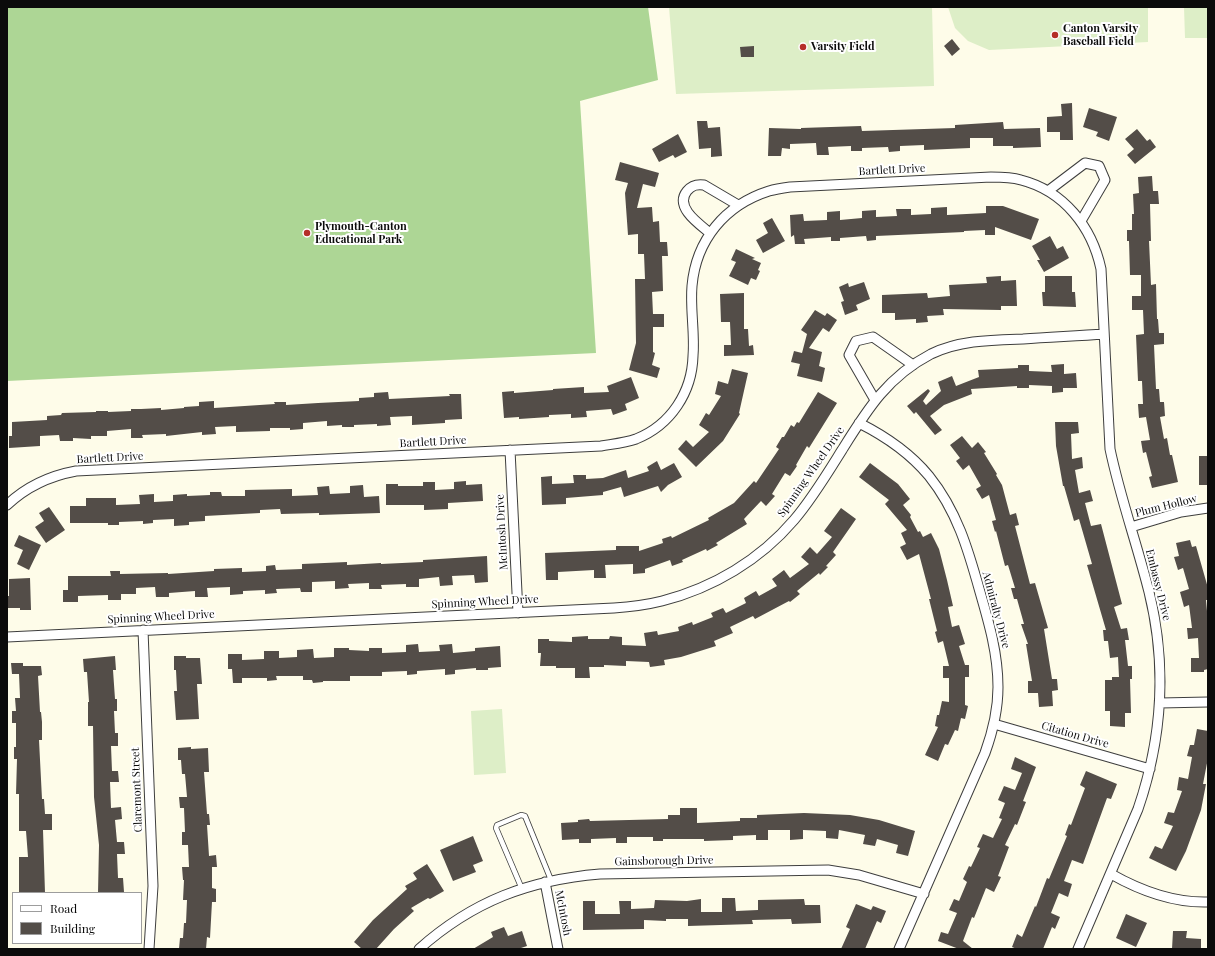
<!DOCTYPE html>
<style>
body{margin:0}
#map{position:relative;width:1215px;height:956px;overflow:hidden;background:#fefce9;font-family:"Playfair Display",serif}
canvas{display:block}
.frame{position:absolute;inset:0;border:8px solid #0b0b0b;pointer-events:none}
.legend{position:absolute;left:12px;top:892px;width:130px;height:52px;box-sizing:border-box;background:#fff;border:1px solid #9d9d9d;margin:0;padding:5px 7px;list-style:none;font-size:12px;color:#0b0b0b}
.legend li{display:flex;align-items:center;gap:8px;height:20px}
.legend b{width:20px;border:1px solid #9d9d9d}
</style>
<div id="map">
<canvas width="1215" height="956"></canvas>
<div class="frame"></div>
<ul class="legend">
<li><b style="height:5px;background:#fff"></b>Road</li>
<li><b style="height:11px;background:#534d48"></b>Building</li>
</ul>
</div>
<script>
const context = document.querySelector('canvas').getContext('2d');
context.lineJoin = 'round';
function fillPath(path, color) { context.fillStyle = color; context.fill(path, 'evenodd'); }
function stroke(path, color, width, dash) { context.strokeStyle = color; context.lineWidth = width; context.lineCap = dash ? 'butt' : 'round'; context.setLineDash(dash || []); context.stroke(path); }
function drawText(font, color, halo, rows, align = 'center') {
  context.font = font + ' "Playfair Display",serif'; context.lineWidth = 4; context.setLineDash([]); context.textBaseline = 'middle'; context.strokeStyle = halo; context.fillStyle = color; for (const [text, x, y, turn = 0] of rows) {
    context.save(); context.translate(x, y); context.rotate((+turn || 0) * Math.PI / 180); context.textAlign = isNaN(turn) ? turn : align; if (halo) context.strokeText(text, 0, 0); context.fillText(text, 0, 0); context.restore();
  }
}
fillPath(new Path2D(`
 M7,7H648L658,80L580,101L596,353L7,381Z`), '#add695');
fillPath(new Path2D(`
 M669,7H932L934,86L676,94Z
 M948,7H1148V42L989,50L968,41L955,28Z
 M1184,7H1208V38H1185Z
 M502,709L506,773L474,775L471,711Z`), '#ddeec7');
fillPath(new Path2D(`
 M952,39L960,49L952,56L944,46Z
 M754,46V57H741L740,47Z
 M1072,103L1073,140H1060V132H1047V117L1062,116L1061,104Z
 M1089,108L1117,117L1109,141L1096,136L1098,132L1083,127Z
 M697,121H707L708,128L720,127L722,156L711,157V148L699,149Z
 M1003,122L1004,129L1040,128L1041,147L1013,148V146H993V138H970V148L924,150V145L900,146V151L889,152L888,147L862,148V151H851V146L828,147L829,155H817L816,143L790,144V149L782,148L781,156H768L769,128L801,129V128L861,126L862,131L955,128V125Z
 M1137,129L1147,141L1150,139L1156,147L1135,164L1127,155L1134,149L1125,139Z
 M678,134L687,152L675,158L673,155L659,162L652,149Z
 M620,162L659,173L655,187L643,184L637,208L652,207L653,222L659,221L660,242H667L668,256H662L663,291L652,292L653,314H664V327H653V352L655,353L652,365L660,368L657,378L629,370L636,343L635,279H645L644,254H638V234L628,235L625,193L628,183L615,180Z
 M1152,176L1153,191H1158L1159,204H1150L1151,241H1149L1151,285L1156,284L1157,319H1158L1159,333H1164V344L1154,345L1156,389H1159L1160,402H1164L1165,416L1160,417L1164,439L1167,438L1170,455H1172L1178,482L1152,488L1149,477L1152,476L1146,452L1143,453L1141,441L1150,440L1146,417L1139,418L1138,404H1143L1142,381H1138L1136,335L1144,334L1143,310H1132V296H1141V275H1130L1129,241H1127V230H1132V214H1134L1133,194L1139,193L1138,177Z
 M986,206H1003L1039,219L1031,240L995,227V235H985V230L964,231V232L876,236V240L867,241L866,236L840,238V241H831V237L804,239L805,244H795L794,235L791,237L790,215L803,214L804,221L827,220V212L840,211V220L862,218V211L876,210V217L897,216L896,209H911V215L931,214V208L947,207V215L986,213Z
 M772,218L785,241L763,253L756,240L768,233L763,223Z
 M1050,236L1057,249L1063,246L1069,258L1044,272L1037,260H1040L1032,246Z
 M736,249L755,258L752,259L761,263L758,270L760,271L756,280L751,278L748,285L729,276L736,262L731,260Z
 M1001,276V281L1016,280L1017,306H1001V310L943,309L944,315L927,316L928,322L916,323V319L895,320V313H882V295L927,293L928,298L950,296L949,285L987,283L986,277Z
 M1045,276H1072V292H1075L1076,307L1043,306L1042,292H1045Z
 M864,282L870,299L856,305L858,310L845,315L841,302L844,301L839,287L848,283L849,287Z
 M744,293V329H748L749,346L753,345L754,355L724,356V345H731L730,322H721L720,294Z
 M815,310L825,316L827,313L837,320L829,332L823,328L809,348L822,352L819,366L825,368L822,382L797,376L800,364L791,362L794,351L802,353L807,334L801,330Z
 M1064,364V374L1076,373L1077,388H1063V392L1052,393V386L1029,385V388H1017V386L971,389L972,394L944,405L930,416L942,430L935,435L916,412L914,414L907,406L928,389L930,391L923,401L926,405L941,391L938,382L952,376L956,386L979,377L978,370L1018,368V365H1029V371L1052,372L1051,365Z
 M732,369L748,373L739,413L740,414L723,441L696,467L678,449L686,440L693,447L709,432L699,425L706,413L709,415L721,396L715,394L718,381L728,384Z
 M631,377L639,398L625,404L627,410L613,415L611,409L586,411L587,417L571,418V414L549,415V417L519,419V417L504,418L502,392L514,391V393L553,390V389L584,387V393L609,392L607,386Z
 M388,392L389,399L450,396L449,394H461L462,419L445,420V423L412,425V416L390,417L391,425L377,426V424L354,425V427H342V425L327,426V421L303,423V429L290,430V428H270V431L236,432V426L215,427L216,434L202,435V432L166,436V434L142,435L143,438H131V429L107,431V436H91V439L73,438V441H60L59,435L40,436V446L9,448V436H12V422L47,420V416L61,415L62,413L96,412V411H108V412L131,411V409H141L161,408V410L184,408V407L199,406V402L214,401V408L275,404L274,402H286V405L318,403L359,401V398L374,397V393Z
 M818,392L837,403L809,448L807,446L796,465L797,466L790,476L785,473L772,494L775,496L766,506L761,501L744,519L747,524L716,543L718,545L707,551L706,549L682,560L683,562L672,566L670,560L645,569V573L633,574V564L605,565L606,578H594V570L558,572V580H546L545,553L616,550V546H639V551L663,543L662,539L671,536L672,538L709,520L708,518L734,503L754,481L756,483L779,449L776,447L782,437H784L791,425L794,427L797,422L799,423Z
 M1055,422H1078L1079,433L1071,434L1072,459L1082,457L1083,468L1075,470L1079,493L1090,490L1093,501L1085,503L1091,526L1101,524L1122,604L1114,607L1121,629L1127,628L1129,640H1125L1128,666H1132V679H1130L1131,713H1125V727L1110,726V711H1105V680H1112V677H1119L1118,657L1110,658L1108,641H1104L1103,630H1106L1087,565L1092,564L1079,519L1074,521L1064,486H1063L1056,446Z
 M962,436L972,448L978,442L986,452L984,453L997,474L996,475L1002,485L1010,515L1016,513L1019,525L1015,526L1030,584L1035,583L1048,628L1044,629L1052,679H1057L1058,690L1052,691L1053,706L1039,707L1038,693H1028V681H1032L1026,644H1028L1021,624H1024L1017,599H1014L1011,588H1015L1008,565L1005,566L996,531L995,532L992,521L996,520L989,495L982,499L976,489L981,486L969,465L963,470L956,461L960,458L950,445Z
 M1199,456H1208V485H1199Z
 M657,461L661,470L674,463L682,477L668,485L661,492L658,486L624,497L621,487L603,492V495L566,498V504L542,505L541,477L552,476V484L574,483L573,475H586V479L603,478L626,470L628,478L649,471L647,467Z
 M870,463L898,484L910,499L903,505L911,515L910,517L918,532L920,531L923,537L931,533L939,549L947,580L953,606L948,607L952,627L959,625L965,644L959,646L965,665H969V677H965V705L968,706L965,719L961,718L958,731L955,730L948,745L945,744L938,761L925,755L938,727L935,726L937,715H939L942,701L949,702V678H943V666H949L943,641L938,643L935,632L937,631L929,599H931L919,554L907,560L900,547L906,544L901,533L907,530L885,504L889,500L859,477Z
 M466,481V485L482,484L483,501L448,503V509L424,510V505H386V484H398V486H423V482H435V490L454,489V482Z
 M363,485L364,497L379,496L380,513L319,515V513L281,514L280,509L260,510V513L205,516V521L189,522V525L174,526V519L153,520V523L143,524V521L119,522V525H108V523H70V506H86V498H116V505L140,504L139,495L154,494V502L173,501V495L187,494V496L210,495V492H221L222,496H245V490L292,489V496L318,495L317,487L329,486L330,494L350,493V486Z
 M49,507L65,530L46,543L35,527L44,521L39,513Z
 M841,508L856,519L833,552L836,555L826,566L828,567L820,575L819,573L797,591L800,594L790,602L789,601L755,619L753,616L730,627L733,633L714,641L716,646L681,657L664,660L665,665L650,667L649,662L626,661V666L604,665V667H589L590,678H575V668H556V666H540L541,653H538V639H549V641L572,642V637L588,636V639H609L610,636L622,637V645L646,646L644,633L657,631L658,635L679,631L678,627L692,622L693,625L713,617L711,613L723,608L726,613L746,603L744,598L756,591L759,596L777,586L772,579L784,570L790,578L809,564L801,557L810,547L817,554L832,537L824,531Z
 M19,535L41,545L29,570L17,564L23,550L14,546Z
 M1190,540L1192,547L1196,546L1208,588V600H1206L1208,622V669L1204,670V672H1191V658H1199L1198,638L1188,639L1187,628H1192L1189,605L1184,607L1180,592L1189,589L1183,568L1178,570L1174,557L1179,556L1176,543Z
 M487,556L488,582L475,583L474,575L452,576L453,585L440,586L439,577L419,579V587H406V584L381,585L382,589H369V583L348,584L349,588L335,589V581L312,582V592H301L300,588L276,589L277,593L265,594V590L243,591V594L230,595V587L207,588L208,597H195V591L169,593V597H156L155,587L136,588V594H121V600H108V595L78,596V602H63V590H68V576H111L110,571H120V574L168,573V574L214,571V569L242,568V572L266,571V566L275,565L276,570L302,569V564L347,562V565L381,563V564L423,562V560Z
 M30,578L31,610H20V608H8L7,596H9V579Z
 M418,644L419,652L440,651L439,645L452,644L453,653L475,651V648L500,646L501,667L488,668V670H476V668L455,670V674L445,675V669L417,671V674L407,675V671L382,672V676H350V681H323V682L313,683L312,680H303V676H276L277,680L267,681V678H242V683H233L232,669H228V654H242V660L264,659V651H279V658L297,657V650L313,649L314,658L334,657V648H349V650L369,651V648H382V653L406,652V645Z
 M115,656L116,670H113L115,699H117V711H114L115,733H118V746H111L112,771H118L119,782H110L111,808L121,807L122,819L115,820L117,842H124L125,854H117L118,878H123L124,892L118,893H98L99,845L94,797L93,726H88V702H89L87,672H84L83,659Z
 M174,656H186V658H200L202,684H197L199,719L176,720L174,691H177L176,670H174Z
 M11,663H23V666H41L42,675L38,676L40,712H41L42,722V740H39L42,799H44L45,814H52V830H43L45,893H19V857H28L26,831H19V794H16L17,759H14V747H16V723H12V711H16L15,698H20L19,674H12Z
 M1197,729L1208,731V758L1203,784H1206L1201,810L1186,851L1176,871L1149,858L1155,846L1162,849L1173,826L1164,823L1168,812L1174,813L1182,791L1177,790L1179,777L1188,779L1192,757L1187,756L1190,745H1194Z
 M191,747V749L208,748L209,772H204L207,814H209L210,825H207L209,856L216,855L217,867H212V888L216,889V902H212L210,938L207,937L206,949H179L180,938H183L184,923H186L187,900H183L184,880H183L182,867H189L188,845H182V832H185L184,808H180L179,797H187L185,774H182L181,760H178V748Z
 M1015,757L1036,767L1023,801L1026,802L1017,825L1015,824L1005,845L1009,847L998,876L1001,877L994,892L986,888L974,918L972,917L963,941L973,949H959L938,941L941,932L948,934L957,913L949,910L954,899L959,901L967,882L963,879L969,866L971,867L980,848L977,847L983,834L993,838L1002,819L999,818L1005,803L998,800L1004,786L1015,790L1022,773L1011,769Z
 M1086,771L1117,784L1111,799L1107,798L1083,864L1072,860L1064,881L1072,884L1068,897L1059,893L1051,913L1060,917L1055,929L1052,927L1043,949H1017L1012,947L1017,934L1022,937L1035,906L1036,907L1047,878L1049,879L1067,836L1065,835L1069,824L1071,825L1085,788L1080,785Z
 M680,808H697V823L740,821V818H757V815L804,813L850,815L879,820L915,831L908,856L896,853L898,845L877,839L875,846L863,844L865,835L839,830L838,839L826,838V831L803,830V839L790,840V830H768V840H756V835L733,836V840L704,841V839H663V841H653V837H627V843H616V838L591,839V843H579V839L562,840L561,823L578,822V820L589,819L590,821L668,819V815H680Z
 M473,836L483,861L473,865L476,872L453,881L440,850Z
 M427,864L444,891L430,899L428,898L411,908L414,911L394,929L376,949H362L354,942L373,920L407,889L405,886L417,879L413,873Z
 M722,898H735L736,911L758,910V900L804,899L805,905H820L821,923L792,924L791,919L752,920L753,924L688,926V919H666V921L644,920V929L583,930V901H595V914H620L619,901H631V909L654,908L655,900L687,901L701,899V912H722Z
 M856,904L871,910L873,906L886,911L881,923L877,921L865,949H841L850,929L846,927Z
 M1126,914L1147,923L1136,947L1116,938Z
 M504,927L508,936L522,931L527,946L518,949H473L493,937L491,932Z
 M1173,931H1187L1186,938L1201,939V949H1172Z`), '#534d48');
const service = new Path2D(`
 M522,889L496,828L497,825L521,815L525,816L551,880`);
const minor = new Path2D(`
 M1048,191L1085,163L1099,166L1105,180L1081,221
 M710,233C699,224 674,207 687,191C692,185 697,184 704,185L738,205
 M875,400L849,355L856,341L873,337L913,365
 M859,423C885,436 910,453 929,476C957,511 968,549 980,592C989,623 998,654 998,687C998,710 993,731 985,753L899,949
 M510,450L518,613
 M7,505C27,486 49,476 76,471L601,446C613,444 625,443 636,439C671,425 692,392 693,356C695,333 690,309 692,286C696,240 725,205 769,191C776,189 783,188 790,187L991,177C1001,177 1011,177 1021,180C1064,191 1092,227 1101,269L1110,449C1120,497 1137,544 1149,592C1167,665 1162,739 1138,809L1078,949
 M1131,527L1181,512L1208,508
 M143,630L153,886L149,949
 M7,637L614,608C630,607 646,605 662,601C713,588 760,560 794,520C812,499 827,474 842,450C867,410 887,377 931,354C960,340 992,340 1023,339C1050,337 1077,336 1104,334
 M1160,703L1208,702
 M994,724L1150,769
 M1111,874C1141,891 1173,903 1208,902
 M545,882L558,949
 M419,949C473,901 529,880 600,874L828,870L859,875L924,894`);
stroke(service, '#3e3e3e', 6);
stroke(minor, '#3e3e3e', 11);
stroke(service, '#fff', 4.5);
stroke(minor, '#fff', 9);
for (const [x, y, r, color] of [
 [1055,35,4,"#b52e29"],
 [803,47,4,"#b52e29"],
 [307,233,4,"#b52e29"]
]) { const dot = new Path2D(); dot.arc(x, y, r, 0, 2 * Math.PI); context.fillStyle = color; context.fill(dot); stroke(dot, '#fff', 1.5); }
drawText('bold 11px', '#0b0b0b', '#fff', [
 ["Canton Varsity",1063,29],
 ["Baseball Field",1063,42],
 ["Varsity Field",811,47],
 ["Plymouth-Canton",315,227],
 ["Educational Park",315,240]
], 'left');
drawText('11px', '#0b0b0b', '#fff', [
 ["Bartlett Drive",892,170,-3],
 ["Bartlett Drive",433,442,-3],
 ["Bartlett Drive",110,458,-3],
 ["Spinning Wheel Drive",811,472,-55],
 ["Plum Hollow",1166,506,-14],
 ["McIntosh Drive",502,532,-93],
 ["Embassy Drive",1158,585,76],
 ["Spinning Wheel Drive",485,602,-3],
 ["Admiralty Drive",996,610,75],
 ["Spinning Wheel Drive",161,617,-3],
 ["Citation Drive",1075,735,16],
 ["Claremont Street",137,790,-92],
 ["Gainsborough Drive",664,861,-1],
 ["McIntosh",563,913,79]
]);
</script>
